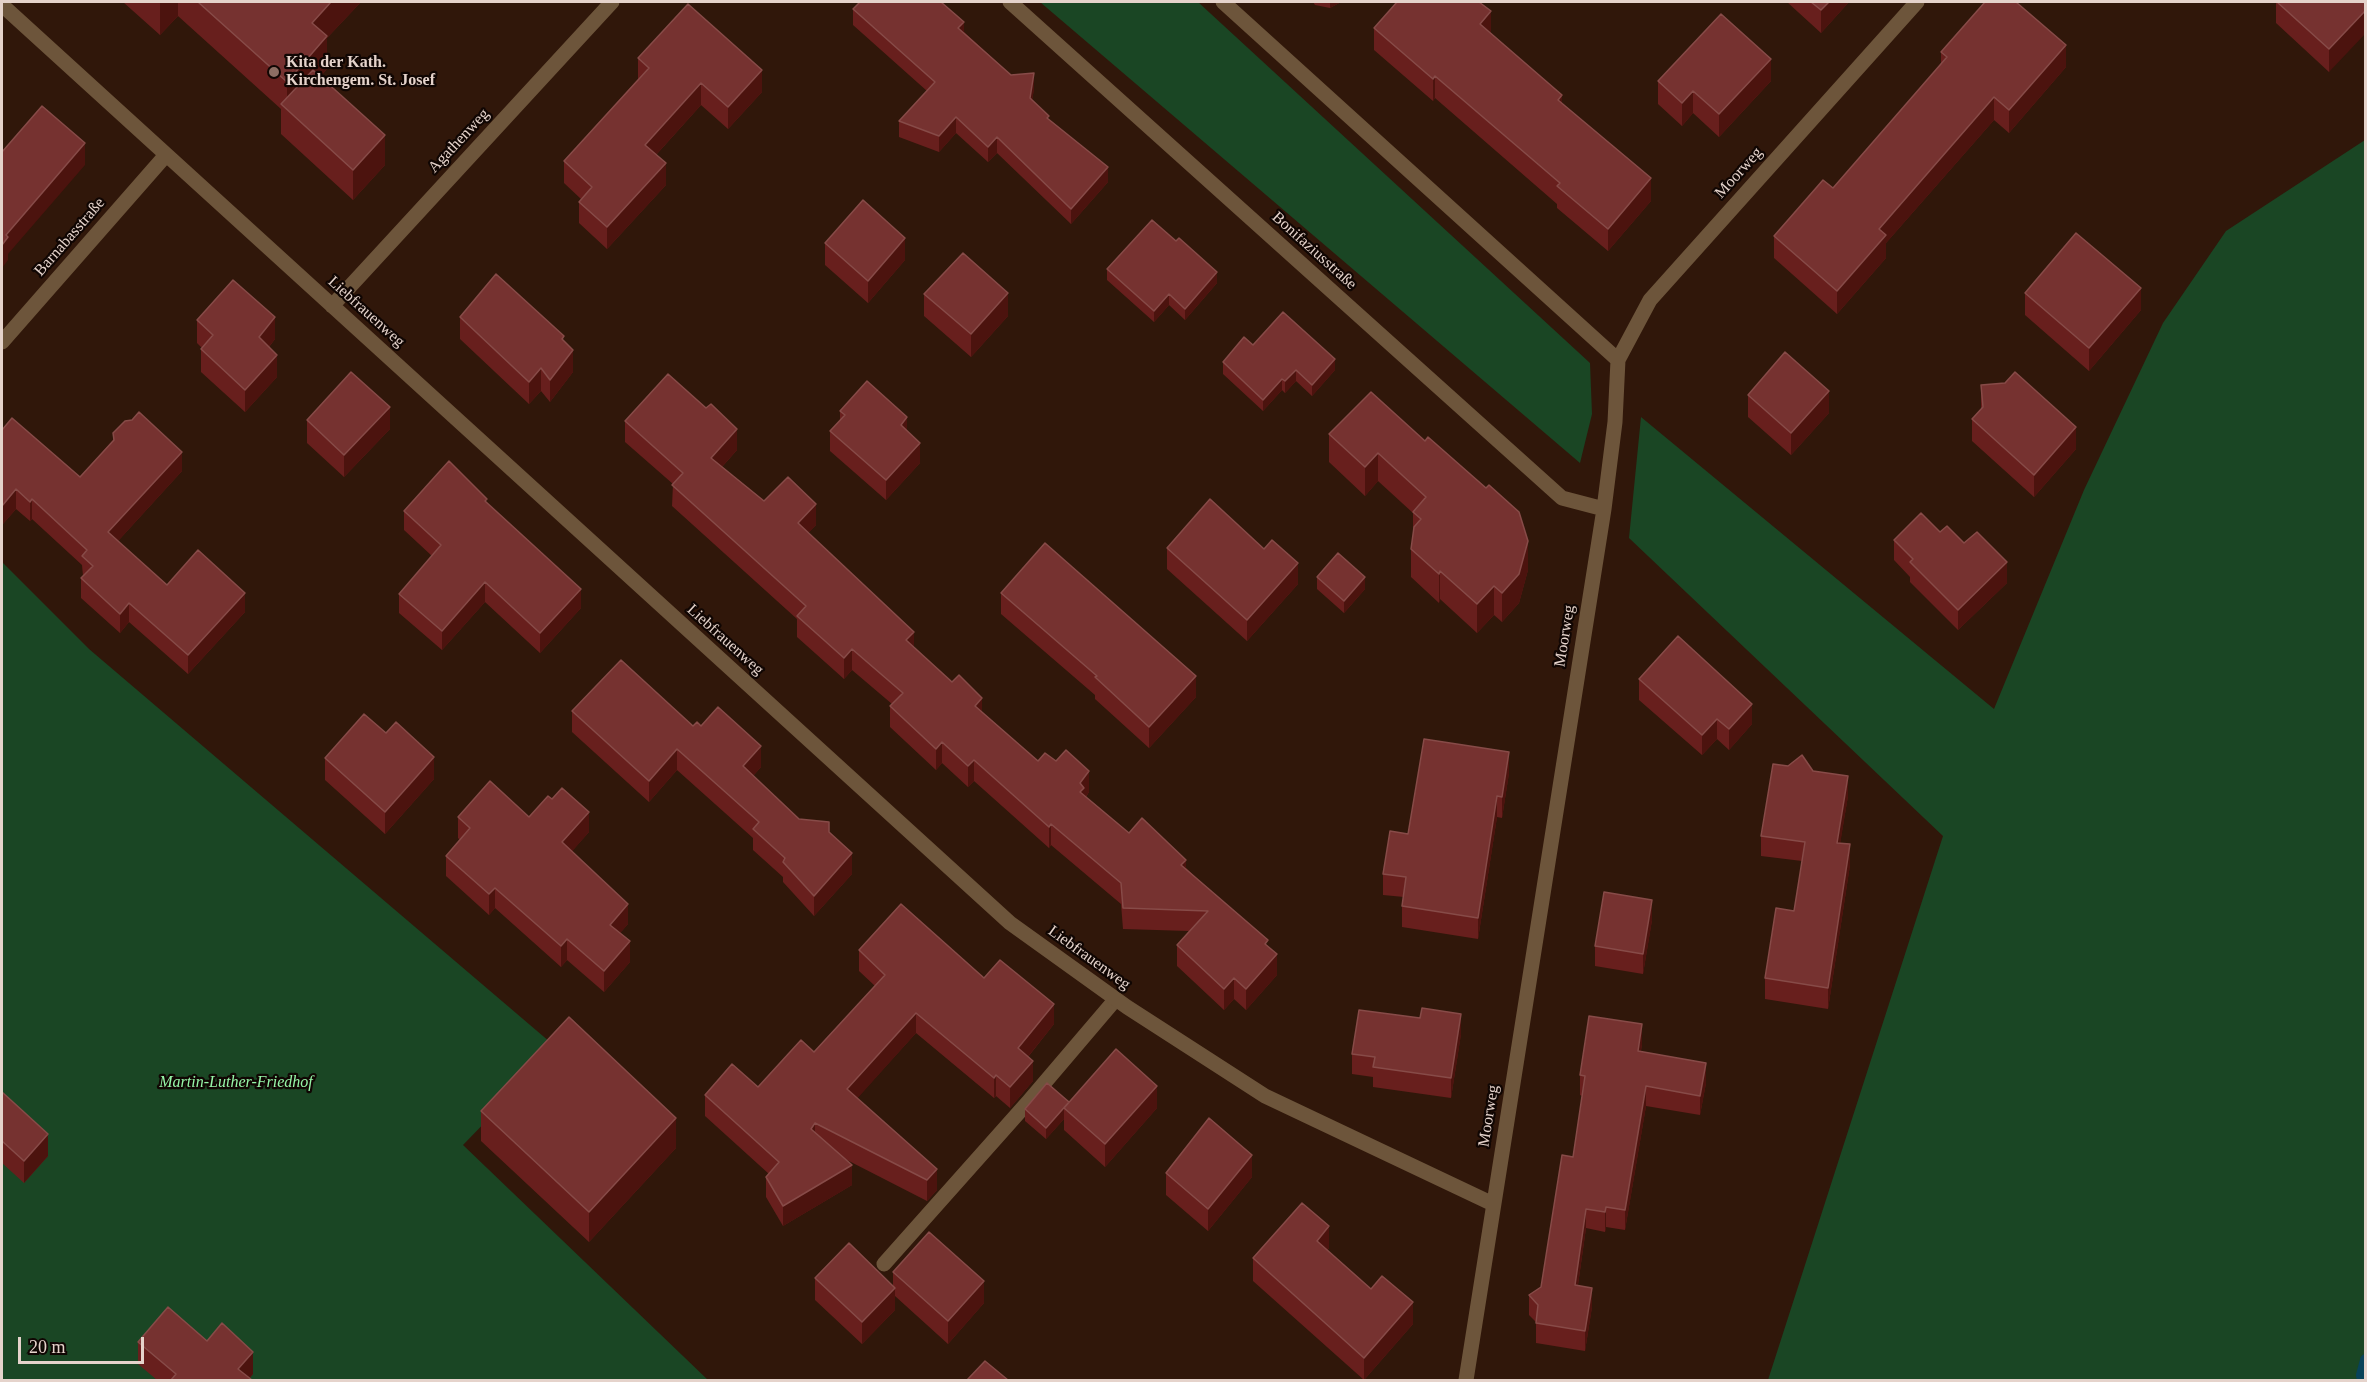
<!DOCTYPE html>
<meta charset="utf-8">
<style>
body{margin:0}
#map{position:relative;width:2367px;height:1382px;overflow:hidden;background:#30170a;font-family:Georgia,serif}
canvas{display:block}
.frame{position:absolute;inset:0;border:3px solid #e5d3cb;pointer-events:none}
.scale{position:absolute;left:18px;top:1337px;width:126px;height:27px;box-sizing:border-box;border:3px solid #e5d3cb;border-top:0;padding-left:8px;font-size:18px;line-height:21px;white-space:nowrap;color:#e5d3cb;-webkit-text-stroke:4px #100603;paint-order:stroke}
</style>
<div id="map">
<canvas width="2367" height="1382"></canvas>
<div class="frame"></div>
<div class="scale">20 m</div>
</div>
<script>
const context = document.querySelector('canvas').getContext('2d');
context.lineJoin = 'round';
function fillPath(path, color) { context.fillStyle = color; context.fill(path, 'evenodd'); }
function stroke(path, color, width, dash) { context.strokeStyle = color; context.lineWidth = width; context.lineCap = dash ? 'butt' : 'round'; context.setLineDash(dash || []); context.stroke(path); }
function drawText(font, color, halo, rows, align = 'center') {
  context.font = font + ' Georgia,serif'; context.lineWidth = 4.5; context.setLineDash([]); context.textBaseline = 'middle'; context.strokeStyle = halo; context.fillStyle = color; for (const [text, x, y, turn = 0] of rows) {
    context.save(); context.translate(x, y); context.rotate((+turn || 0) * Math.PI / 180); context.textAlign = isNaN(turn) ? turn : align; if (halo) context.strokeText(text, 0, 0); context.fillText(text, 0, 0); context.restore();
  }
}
fillPath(new Path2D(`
 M1040,2H1198L1590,363L1592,414L1580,463Z
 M2365,140V1380H1768L1943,836L1629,538L1641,417L1994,709L2084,490L2163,323L2226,231Z
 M2,562L89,649L557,1048L463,1145L708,1380H2Z`), '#1a4624');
stroke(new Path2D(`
 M2363,1380L2362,1375L2366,1360`), '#084359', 12);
stroke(new Path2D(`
 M884,1264L1029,1101L1115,1000`), '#6d553b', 15);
stroke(new Path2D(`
 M1010,2L1562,498L1604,509
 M1223,2L1618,360
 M2,5L1010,923L1127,1007L1265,1096L1493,1204
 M332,306L612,2
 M2,342L166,155
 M1466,1380L1604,509L1615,422L1618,360L1650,300L1917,2`), '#6d553b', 15);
fillPath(new Path2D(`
 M123,2H361L327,38V69L320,77L385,165L353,200L281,134V109L178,16L160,35Z
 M1313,2H1341L1330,8L1315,5Z
 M1787,2H1849L1821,33Z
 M2276,2H2363L2329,72L2276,23Z
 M853,9L964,32L1011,75L1034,89L1032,100L1049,120L1108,182L1071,224L997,153L988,162L956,133L939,152L899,137V121L927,91L853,25Z
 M1374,28L1491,33L1562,104L1651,201L1608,251L1557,208V204L1435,98L1433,101L1374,50Z
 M1941,52L2066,67L2009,133L1994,120L1886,243V258L1837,314L1774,258V236L1833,188L1941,64Z
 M638,58L762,92L728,129L701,105L656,155L666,185L607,249L579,223V202L581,199L564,183V161L638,79Z
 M1658,81H1771L1719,137L1693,113L1682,126L1658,104Z
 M1176,241L1217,283L1185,320L1169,305L1154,322L1107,280V269Z
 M825,243L905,260L868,303L825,265Z
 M2025,293L2141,310L2089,371L2025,315Z
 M924,294L1008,316L971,357L924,316Z
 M460,317L564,341L573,372L550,402L541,391L529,404L460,339Z
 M197,320L275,339L269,347L277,377L245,412L201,372V349L202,348L197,343Z
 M1253,345L1335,370L1312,396L1296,381L1285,393L1282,390L1263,411L1223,374V362Z
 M1981,385L2076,449L2034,497L1972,441V419L1981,409Z
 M1371,392L1528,570L1519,603L1502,622L1494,615L1477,633L1440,599L1439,603L1411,577V549L1413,536V513L1378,481L1365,496L1329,462V434Z
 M1748,395L1829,413L1791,455L1748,417Z
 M840,411L907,431L920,463L886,500L830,451V431L840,421Z
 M307,420L390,429L344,477L307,443Z
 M625,421L737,450L722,467L764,501L816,525L808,533L914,647L982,712L1038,761L1089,792L1086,797L1129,833L1186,868L1268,946L1277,975L1246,1010L1234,999L1224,1010L1177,966V945L1189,931L1123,929L1121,904L1051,845L1049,848L974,781L968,787L942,763L936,770L890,727V706L892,704L852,670L844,679L797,637V619L672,506L673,484L625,442Z
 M2,430L80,477L113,440V433L182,471L118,541L167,585L245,612L188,674L129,622L120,633L81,598V578L83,576L82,565L32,519L30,521L16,509L2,525Z
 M487,503L581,608L540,653L485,602L442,650L399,613V594L432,556L404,530V511Z
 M1940,532L1964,543L2007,583L1958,630L1910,582V577L1894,560V540Z
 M1167,548L1264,549L1298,584L1247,641L1167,569Z
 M1317,577L1365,589L1344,613L1317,589Z
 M1001,593L1196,697L1149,748L1095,699V695L1001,614Z
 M1639,679L1752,724L1729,750L1717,739L1702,755L1639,700Z
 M572,711L693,726H701L761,767L753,776L799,819L829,832L852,874L814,916L783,882V877L753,850V838L677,770L649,802L572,732Z
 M325,758L434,779L385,834L325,780Z
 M1813,771L1848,796L1840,843L1850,865L1828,1009L1765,999V978L1794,911L1802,861L1761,856V836Z
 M1509,773L1502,818L1497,817L1478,939L1402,927V906L1404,897L1383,895V874L1408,834Z
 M458,817H529L589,832L572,851L628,924L620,933L630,962L604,992L567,960L561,967L495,908L489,915L446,876V856L460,840L458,838Z
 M1652,920L1643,974L1595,966V946Z
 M859,950L984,978L1054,1024L1028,1057L1033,1081L1010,1108L996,1096L994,1098L916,1033L857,1098L937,1190L927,1201L845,1159L852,1185L783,1226L766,1197V1177L769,1174L705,1116V1095L758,1087L814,1052L875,986L859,971Z
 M1461,1034L1451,1098L1373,1087V1077L1352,1074V1054Z
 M1642,1044L1641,1051L1706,1083L1700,1115L1646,1106L1625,1230L1606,1227L1605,1232L1586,1228L1578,1285L1592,1307L1585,1351L1536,1343V1322L1529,1315V1295L1541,1287L1573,1157L1582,1096L1580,1095V1075Z
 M2,1092L48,1156L24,1183L2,1163Z
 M1069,1102L1157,1108L1105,1167L1064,1130V1119L1046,1139L1025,1121V1109Z
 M481,1111L676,1148L589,1242L481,1141Z
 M1166,1173L1252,1177L1208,1231L1166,1195Z
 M1329,1248L1327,1251L1371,1289L1413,1324L1364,1380L1253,1281V1258Z
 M893,1272L984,1303L948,1344L895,1296V1310L862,1344L815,1300V1278L893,1286Z
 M207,1341L253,1374L249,1379L252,1380H157L138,1364V1342Z`), '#681f1d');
fillPath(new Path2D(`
 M162,2H178V16L160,35V3Z
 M331,2H361L327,38V69L289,112L287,109V82L312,23Z
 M1330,2H1341L1330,8Z
 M1829,2H1849L1821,33V10Z
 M2366,10V33L2329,72V49Z
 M1491,11V33L1480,24Z
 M964,22V37L958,28Z
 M2066,45V67L2009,133V110Z
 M1771,59V81L1719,137V114Z
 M762,70V92L728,129V107Z
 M1034,73V89L1030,113V98Z
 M1435,76V98L1433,101V79Z
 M701,83V105L645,167V145Z
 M1693,91V113L1682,126V103Z
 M1562,95V117L1558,100Z
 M1994,97V120L1886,243V258L1837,314V291L1879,229Z
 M956,117V133L939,152V136Z
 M385,135V165L353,200V170Z
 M997,137V153L988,162V147Z
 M85,143V165L8,254V260L2,268V245L6,235Z
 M666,163V185L607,249V227Z
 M1108,167V182L1071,224V209Z
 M1651,178V201L1608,251V229Z
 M905,238V260L868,303V281Z
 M1217,272V283L1185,320V309Z
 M2141,288V310L2089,371V348Z
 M1008,293V316L971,357V334Z
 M1169,294V305L1154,322V311Z
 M275,317V339L259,359V337Z
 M573,350V372L550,402V380Z
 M277,355V377L245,412V390Z
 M1335,359V370L1312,396V385Z
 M541,368V391L529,404V382Z
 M1296,370V381L1285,393V381Z
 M1282,379V390L1263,411V400Z
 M1829,391V413L1791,455V433Z
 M390,407V429L344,477V455Z
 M907,417V437L901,425Z
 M2076,427V449L2034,497V475Z
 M737,429V450L711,479V458Z
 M920,443V463L886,500V480Z
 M182,452V471L108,552V532Z
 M1378,453V481L1365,496V467Z
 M16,489V509L2,525V506Z
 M32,499V519L30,521V502Z
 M816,504V525L798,544V523Z
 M1528,541V570L1519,603L1502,622V593Z
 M2007,562V583L1958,630V610Z
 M1298,563V584L1247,641V620Z
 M1440,571V599L1439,603V574Z
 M1365,577V589L1344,613V601Z
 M485,582V602L442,650V631Z
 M1494,586V615L1477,633V604Z
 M581,589V608L540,653V633Z
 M245,593V612L188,674V655Z
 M129,603V622L120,633V614Z
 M914,632V653L906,640Z
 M852,649V670L844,679V658Z
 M1196,676V697L1149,748V727Z
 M982,698V719L975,706Z
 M1752,704V724L1729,750V729Z
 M1717,719V739L1702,755V735Z
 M942,742V763L936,770V749Z
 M761,746V767L743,787V766Z
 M677,749V770L649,802V781Z
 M1509,752V773L1502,818V797Z
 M434,757V779L385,834V812Z
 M974,760V781L968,787V766Z
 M1089,771V792L1084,799L1080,813V783Z
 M1848,776V796L1837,863V843Z
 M1497,796V817L1478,939V918Z
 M589,812V832L562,863V842Z
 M1051,824V845L1049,848V827Z
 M1850,844V865L1828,1009V988Z
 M852,853V874L814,916V896Z
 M1186,860V881L1181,865Z
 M495,888V908L489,915V894Z
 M1652,900V920L1643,974V954Z
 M628,904V924L610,945V925Z
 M567,939V960L561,967V946Z
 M630,941V962L604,992V971Z
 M1277,954V975L1246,1010V989Z
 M1234,978V999L1224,1010V989Z
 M1054,1004V1024L1018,1069V1048Z
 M916,1013V1033L847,1110V1089Z
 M1461,1014V1034L1451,1098V1078Z
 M1642,1024V1044L1638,1071V1051Z
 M1033,1061V1081L1010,1108V1087Z
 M1706,1063V1083L1700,1115V1096Z
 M996,1075V1096L994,1098V1078Z
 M1157,1086V1108L1105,1167V1144Z
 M1646,1086V1106L1625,1230V1210Z
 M1064,1108V1119L1046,1139V1128Z
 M676,1118V1148L589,1242V1212Z
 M815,1123V1143L811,1129Z
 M48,1134V1156L24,1183V1161Z
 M1252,1155V1177L1208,1231V1209Z
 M852,1165V1185L783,1226V1206Z
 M937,1169V1190L927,1201V1180Z
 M1606,1207V1227L1605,1232V1212Z
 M1586,1209V1228L1575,1305V1285Z
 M1329,1226V1248L1317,1263V1241Z
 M984,1281V1303L948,1344V1321Z
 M895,1288V1310L862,1344V1322Z
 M1592,1288V1307L1585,1351V1331Z
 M1413,1302V1324L1364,1380V1358Z
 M253,1352V1374L248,1380L238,1369Z`), '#4c130e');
const building = new Path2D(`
 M198,2H331L312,23L327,36L287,82Z
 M860,2H941L964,22L958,28L1011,75L1034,73L1030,98L1049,116L1047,118L1108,167L1071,209L997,137L988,147L956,117L939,136L899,121L935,82L853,9Z
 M1397,2H1479L1491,11L1480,24L1562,95L1558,100L1651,178L1608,229L1557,186L1560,183L1435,76L1433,79L1374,28Z
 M1811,2H1829L1821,10Z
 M1985,2H2016L2066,45L2009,110L1994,97L1879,229L1886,235L1837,291L1774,236L1823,180L1833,188L1947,57L1941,52Z
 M2277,2H2363L2366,4V10L2329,49Z
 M688,4L762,70L728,107L701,83L645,145L666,163L607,227L579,202L592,187L564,161L649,68L638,58Z
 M1721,14L1771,59L1719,114L1693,91L1682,103L1658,81Z
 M313,70L385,135L353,170L281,104Z
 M42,106L85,143L6,235L8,237L2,245V152Z
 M863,200L905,238L868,281L825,243Z
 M1152,220L1176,241L1179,238L1217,272L1185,309L1169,294L1154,311L1107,269Z
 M2076,233L2141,288L2089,348L2025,293Z
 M963,253L1008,293L971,334L924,294Z
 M496,274L564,336L562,339L573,350L550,380L541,368L529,382L460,317Z
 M233,280L275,317L259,337L277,355L245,390L201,349L213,335L197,320Z
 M1283,312L1335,359L1312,385L1296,370L1285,381L1282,379L1263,400L1223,362L1244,337L1253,345Z
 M1785,352L1829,391L1791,433L1748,395Z
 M351,372L390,407L344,455L307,420Z
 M2015,372L2076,427L2034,475L1972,419L1983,407L1981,385L2005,383Z
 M668,374L706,408L711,404L737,429L711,458L764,501L788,477L816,504L798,523L914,632L906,640L952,682L959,675L982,698L975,706L1038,761L1045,753L1056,761L1066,750L1089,771L1080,783L1084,788L1080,792L1129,833L1142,818L1186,860L1181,865L1268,940L1265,944L1277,954L1246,989L1234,978L1224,989L1177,945L1208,911L1123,908L1121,883L1051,824L1049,827L974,760L968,766L942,742L936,749L890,706L903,693L852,649L844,658L797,616L806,606L672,485L683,473L625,421Z
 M867,381L907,417L901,425L920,443L886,480L830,431L845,415L840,411Z
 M1371,392L1425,441L1428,437L1486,488L1489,485L1519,512L1528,541L1519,574L1502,593L1494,586L1477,604L1440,571L1439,574L1411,549L1414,527L1421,519L1413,512L1426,497L1378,453L1365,467L1329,434Z
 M139,412L182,452L108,532L167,585L198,550L245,593L188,655L129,603L120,614L81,578L93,566L82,556L87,550L32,499L30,502L16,489L2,506V430L12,418L80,477L114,440L113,433L125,421L132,420Z
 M449,461L487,499L485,501L581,589L540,633L485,582L442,631L399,594L441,545L404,511Z
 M1210,499L1264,549L1272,540L1298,563L1247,620L1167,548Z
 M1921,513L1940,532L1947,526L1964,543L1977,532L2007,562L1958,610L1910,562L1913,559L1894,540Z
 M1045,543L1196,676L1149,727L1095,677L1097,676L1001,593Z
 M1338,553L1365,577L1344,601L1317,577Z
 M1678,636L1752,704L1729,729L1717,719L1702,735L1639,679Z
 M621,660L693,726L697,722L701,726L718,707L761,746L743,766L799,819L829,822V832L852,853L814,896L783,862L785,858L753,829L759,822L677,749L649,781L572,711Z
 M364,714L386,733L396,722L434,757L385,812L325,758Z
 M1424,739L1509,752L1502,797L1497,796L1478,918L1402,906L1406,877L1383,874L1390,831L1408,834Z
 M1802,755L1813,771L1848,776L1837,843L1850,844L1828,988L1765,978L1776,908L1794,911L1805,842L1761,836L1773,764L1788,766Z
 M490,781L529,817L548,796L552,799L562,788L589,812L562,842L628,904L610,925L630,941L604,971L567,939L561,946L495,888L489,894L446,856L470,828L458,817Z
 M1604,892L1652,900L1643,954L1595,946Z
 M901,904L984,978L1000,960L1054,1004L1018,1048L1033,1061L1010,1087L996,1075L994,1078L916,1013L847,1089L937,1169L927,1180L815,1123L811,1129L852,1165L783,1206L766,1177L779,1162L705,1095L732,1064L758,1087L801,1040L814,1052L885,975L859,950Z
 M1422,1008L1461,1014L1451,1078L1373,1067L1375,1057L1352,1054L1359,1010L1420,1018Z
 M1589,1016L1642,1024L1638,1051L1706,1063L1700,1096L1646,1086L1625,1210L1606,1207L1605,1212L1586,1209L1575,1285L1592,1288L1585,1331L1536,1323L1538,1305L1529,1295L1541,1287L1562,1155L1573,1157L1585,1076L1580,1075Z
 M569,1017L676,1118L589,1212L481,1111Z
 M1116,1049L1157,1086L1105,1144L1064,1108Z
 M1047,1083L1069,1102L1046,1128L1025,1109Z
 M2,1092L48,1134L24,1161L2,1141Z
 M1209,1118L1252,1155L1208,1209L1166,1173Z
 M1302,1203L1329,1226L1317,1241L1371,1289L1382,1276L1413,1302L1364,1358L1253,1258Z
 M929,1232L984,1281L948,1321L893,1272Z
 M849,1243L895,1288L862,1322L815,1278Z
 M168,1307L207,1341L222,1323L253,1352L238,1369L252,1380H171L176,1374L138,1342Z
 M985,1361L1008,1380H967Z`);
fillPath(building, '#763230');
stroke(building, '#874b48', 1.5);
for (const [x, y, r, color] of [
 [274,72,6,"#8d6e63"]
]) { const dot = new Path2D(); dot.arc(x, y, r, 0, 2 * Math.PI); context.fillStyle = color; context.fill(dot); stroke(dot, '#100603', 2); }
drawText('bold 16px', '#e5d3cb', '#100603', [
 ["Kita der Kath.",286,63],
 ["Kirchengem. St. Josef",286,81]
], 'left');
drawText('16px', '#e5d3cb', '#100603', [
 ["Agathenweg",459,141,-47],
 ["Moorweg",1739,173,-48],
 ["Barnabasstraße",70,237,-49],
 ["Bonifaziusstraße",1314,251,42],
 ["Liebfrauenweg",366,312,42],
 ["Moorweg",1565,636,-81],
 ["Liebfrauenweg",725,640,42],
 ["Liebfrauenweg",1089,958,36],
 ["Moorweg",1489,1116,-81]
]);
drawText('italic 16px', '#96f6a8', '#100603', [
 ["Martin-Luther-Friedhof",236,1083]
]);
</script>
